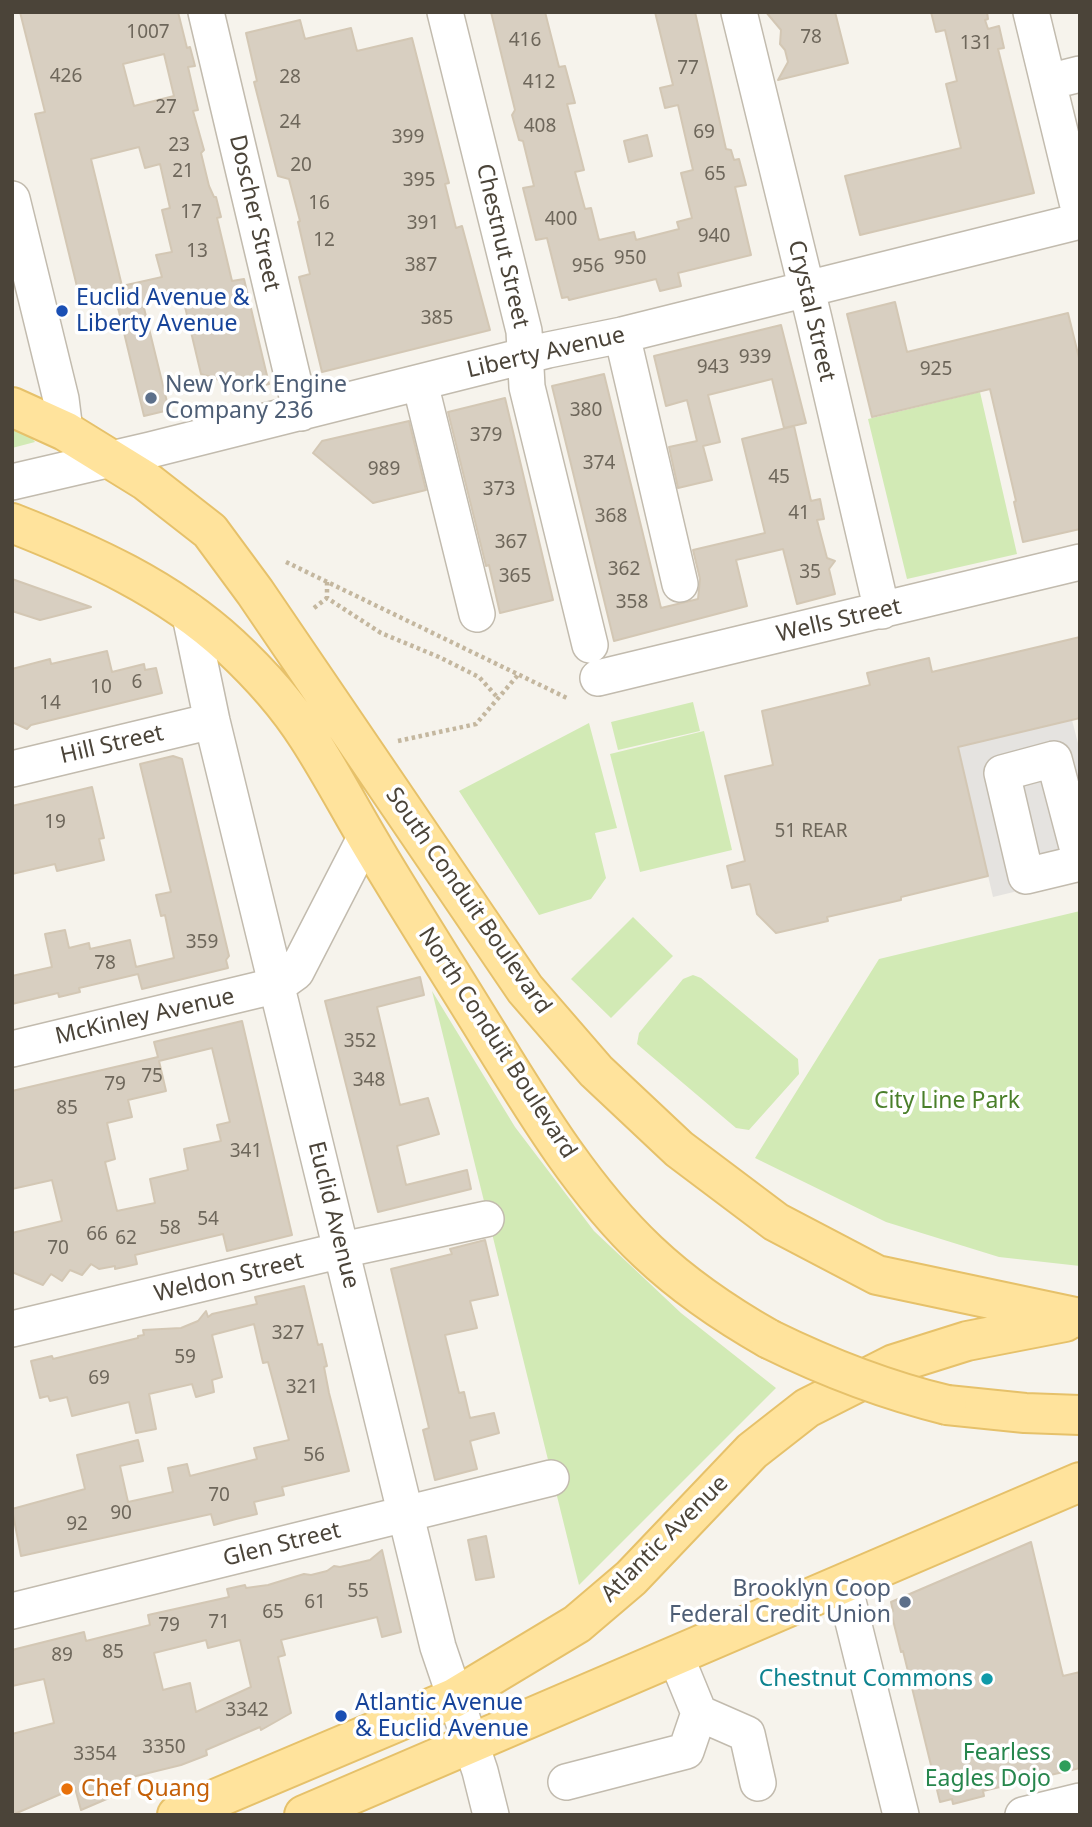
<!DOCTYPE html>
<style>
body{margin:0}
#map{position:relative;width:1092px;height:1827px;overflow:hidden;background:#f6f3ec;font-family:"Noto Sans",sans-serif}
canvas{display:block}
.frame{position:absolute;inset:0;border:14px solid #4b4439;pointer-events:none}
</style>
<div id="map">
<canvas width="1092" height="1827"></canvas>
<div class="frame"></div>
</div>
<script>
const context = document.querySelector('canvas').getContext('2d');
context.lineJoin = 'round';
function fillPath(path, color) { context.fillStyle = color; context.fill(path, 'evenodd'); }
function stroke(path, color, width, dash) { context.strokeStyle = color; context.lineWidth = width; context.lineCap = dash ? 'butt' : 'round'; context.setLineDash(dash || []); context.stroke(path); }
function drawText(font, color, halo, rows, align = 'center') {
  context.font = font + ' "Noto Sans",sans-serif'; context.lineWidth = 7; context.setLineDash([]); context.textBaseline = 'middle'; context.strokeStyle = halo; context.fillStyle = color; for (const [text, x, y, turn = 0] of rows) {
    context.save(); context.translate(x, y); context.rotate((+turn || 0) * Math.PI / 180); context.textAlign = isNaN(turn) ? turn : align; if (halo) context.strokeText(text, 0, 0); context.fillText(text, 0, 0); context.restore();
  }
}
fillPath(new Path2D(`
 M980,392L1017,554L907,579L868,419Z
 M12,429L31,437L35,442L12,448Z
 M693,702L700,731L618,750L611,722Z
 M589,723L617,828L595,833L606,878L591,899L539,915L459,791Z
 M704,731L732,850L640,872L610,754Z
 M1080,911V1266L999,1257L886,1222L755,1158L879,959Z
 M633,917L673,956L611,1018L571,979Z
 M693,975L701,978L798,1059L799,1074L749,1130L736,1128L637,1044L639,1033L683,979Z
 M432,991L515,1127L594,1231L681,1313L776,1388L579,1585Z`), '#d2eab5');
fillPath(new Path2D(`
 M1072,720L1080,751V876L993,897L958,747Z`), '#e5e3e0');
const building = new Path2D(`
 M20,12H178L187,48L190,47L195,66L188,67L198,110L193,111L204,150L201,153L209,186L214,197H216L221,217L217,218L232,281L244,279L269,384L248,389L201,374L182,294L143,304L169,410L144,416L114,291L80,299L35,114L45,112ZM164,54L174,96L134,106L123,64ZM139,147L145,168L160,164L170,208L162,210L172,252L156,255L162,277L122,286L91,159Z
 M491,12H545L559,67L565,66L575,103L567,104L584,170L575,172L585,209L591,208L599,240L634,232L636,240L679,229L677,222L692,218L681,173L693,170L678,105L665,108L660,88L673,85L655,12H695L726,149L731,150L734,160L739,159L746,185L735,187L751,255L678,273L681,286L660,291L656,279L569,300L568,297L562,298L547,238L536,240L523,188L534,186L523,141L519,140L512,115L515,110Z
 M766,12H835L848,63L778,80L788,62L785,50L780,44L781,30Z
 M931,12H987L988,19L985,20L988,29L999,26L1004,48L998,49L1034,193L860,235L845,176L961,148L946,84L957,81L945,30L936,32Z
 M300,20L305,39L351,28L357,51L412,38L449,183L445,184L456,228L462,226L490,330L322,372L299,277L310,274L298,222L300,221L289,179L278,176L254,82L257,81L246,33Z
 M647,135L652,156L629,162L624,141Z
 M895,302L907,352L1068,313L1080,362V529L1023,542L1014,502L1016,501L990,389L872,417L847,314Z
 M781,325L806,423L784,428L772,379L708,395L720,442L703,446L712,480L678,488L669,447L697,441L687,400L666,406L654,356Z
 M604,374L661,608L698,599L700,579L693,550L765,533L742,439L794,426L811,501L820,499L824,519L817,520L827,558L835,561L829,569L835,594L797,604L783,549L736,560L747,606L614,641L552,386Z
 M505,398L553,600L500,613L489,565L486,566L448,412Z
 M409,421L426,490L373,503L313,453L322,441Z
 M12,579L91,607L40,620L12,611Z
 M1080,637V718L958,747L988,876L901,897V900L827,917L828,921L776,933L757,914L750,884L732,888L727,866L745,861L725,776L773,765L762,711L870,685L867,673L929,658L932,672Z
 M107,651L112,672L144,664L145,670L156,668L162,693L31,725L27,729L12,722V669L50,659L51,664Z
 M173,756L182,759L229,956L226,960L228,968L142,989L138,974L79,988L80,992L59,997L58,993L12,1004V976L52,967L45,934L65,930L69,948L89,943L90,949L130,940L136,967L174,958L165,915L161,916L156,895L171,892L140,764Z
 M92,787L104,838L99,839L104,860L57,871L55,864L12,874V806Z
 M420,977L424,995L377,1007L400,1105L428,1098L439,1134L397,1146L406,1185L467,1170L471,1189L378,1212L325,1001Z
 M242,1021L292,1235L227,1251L223,1234L135,1255L137,1264L115,1269V1266L99,1269L91,1264L82,1275L70,1270L62,1281L51,1274L43,1285L12,1272V1233L62,1221L52,1180L12,1189V1091L158,1057L154,1042ZM212,1048L230,1122L217,1125L221,1141L184,1149L188,1170L150,1179L155,1203L117,1211L105,1162L115,1159L107,1123L132,1117L128,1100L166,1091L159,1061Z
 M485,1240L498,1295L470,1301L477,1328L445,1335L459,1393L464,1392L470,1418L494,1413L499,1433L470,1441L477,1469L435,1480L423,1430L429,1428L391,1269L452,1254L450,1249Z
 M304,1286L318,1345L322,1344L327,1366L324,1367L329,1393L349,1471L282,1487L284,1495L254,1502L257,1514L236,1519L214,1525L211,1514L21,1556L12,1509L85,1489L77,1455L138,1440L143,1461L120,1466L128,1502L173,1492L168,1468L187,1464L190,1476L257,1459L254,1448L289,1440L268,1362L263,1363L254,1324L212,1335L222,1377L212,1380L214,1392L196,1397L192,1384L149,1394L156,1429L136,1433L129,1402L72,1416L67,1397L50,1401L48,1396L40,1398L31,1361L52,1356L53,1359L138,1338V1336L144,1335L143,1330L181,1328L198,1321L206,1311L208,1317L212,1314L257,1304L255,1297Z
 M486,1536L494,1577L476,1580L468,1540Z
 M1031,1542L1063,1676L1080,1672V1768L983,1791L984,1796L953,1804L952,1799L940,1802L903,1651L901,1652L891,1612L893,1611L891,1602Z
 M382,1550L401,1632L382,1637L377,1617L281,1640L285,1655L278,1657L291,1713L261,1730L260,1727L206,1750L207,1755L181,1765L128,1778L130,1789L81,1810L75,1788L12,1815V1734L54,1723L44,1679L12,1686V1650L84,1632L86,1641L150,1625L148,1615L229,1597L227,1589L245,1585L246,1588L268,1585L304,1574L311,1575L327,1571L334,1566L340,1567L370,1560ZM206,1640L208,1648L240,1640L251,1687L196,1712L190,1683L163,1690L154,1653Z`);
fillPath(building, '#d8cfc1');
stroke(building, '#d3c7b4', 2);
const minor = new Path2D(`
 M206,12L301,413
 M445,12L524,331L527,387L590,645
 M739,12L814,319L882,611
 M1031,12L1080,214
 M1048,82L1080,74
 M12,199L61,399L65,431
 M622,335L680,584
 M420,383L477,614
 M12,482L150,450L548,350L622,335L1080,221
 M189,611L212,721L438,1647L480,1771L491,1815
 M598,678L1080,562
 M12,769L212,721
 M1080,858L1054,759L1002,773L1026,876L1080,863
 M12,1049L278,985L296,972L366,836
 M12,1329L342,1250L486,1219
 M844,1585L901,1815
 M12,1611L551,1478
 M699,1713L747,1734L758,1783
 M566,1782L686,1751L699,1713L676,1657
 M1023,1815L1080,1801`);
const major = new Path2D(`
 M12,407L65,431L146,481L210,531L255,592L525,989L596,1071L679,1149L776,1222L877,1275L1080,1318
 M12,523C91,554 167,588 230,646C259,673 287,704 308,737C332,774 352,813 375,851C412,913 451,974 489,1036C535,1111 584,1192 648,1252C685,1287 725,1314 769,1339
 M947,1405L1025,1413L1080,1415
 M177,1815L454,1698L577,1624L631,1578L752,1451L807,1408L894,1364L967,1341L1065,1322
 M304,1815L1080,1482`);
stroke(minor, '#c2bbae', 38);
stroke(major, '#e6c16a', 42);
stroke(new Path2D(`
 M286,562L567,698
 M327,582V598L381,633L439,657L479,677L498,698
 M314,608L327,598
 M398,741L476,724L518,675`), '#c4b79f', 4.5, [3.5, 3.5]);
stroke(minor, '#fff', 35);
stroke(major, '#ffe39c', 38);
const majorBridge = new Path2D(`
 M769,1339C826,1367 885,1390 947,1405`);
stroke(majorBridge, '#e6c16a', 42, []);
stroke(majorBridge, '#ffe39c', 38);
for (const [x, y, r, color] of [
 [62,311,7,"#1a4fb4"],
 [151,398,7,"#5c6f8a"],
 [905,1602,7,"#5c6f8a"],
 [987,1679,7,"#0f9aa8"],
 [341,1716,7,"#1a4fb4"],
 [1065,1766,7,"#2e9e5b"],
 [67,1789,7,"#e8710a"]
]) { const dot = new Path2D(); dot.arc(x, y, r, 0, 2 * Math.PI); context.fillStyle = color; context.fill(dot); stroke(dot, '#fff', 2.5); }
drawText('19px', '#6e675b', null, [
 ["1007",148,33],
 ["78",811,38],
 ["416",525,41],
 ["131",976,44],
 ["77",688,69],
 ["426",66,77],
 ["28",290,78],
 ["412",539,83],
 ["27",166,108],
 ["24",290,123],
 ["408",540,127],
 ["69",704,133],
 ["399",408,138],
 ["23",179,146],
 ["20",301,166],
 ["21",183,172],
 ["65",715,175],
 ["395",419,181],
 ["16",319,204],
 ["17",191,213],
 ["400",561,220],
 ["391",423,224],
 ["940",714,237],
 ["12",324,241],
 ["13",197,252],
 ["950",630,259],
 ["387",421,266],
 ["956",588,267],
 ["385",437,319],
 ["939",755,358],
 ["943",713,368],
 ["925",936,370],
 ["380",586,411],
 ["379",486,436],
 ["374",599,464],
 ["989",384,470],
 ["45",779,478],
 ["373",499,490],
 ["41",799,514],
 ["368",611,517],
 ["367",511,543],
 ["362",624,570],
 ["35",810,573],
 ["365",515,577],
 ["358",632,603],
 ["6",137,683],
 ["10",101,688],
 ["14",50,704],
 ["19",55,823],
 ["51 REAR",811,832],
 ["359",202,943],
 ["78",105,964],
 ["352",360,1042],
 ["75",152,1077],
 ["348",369,1081],
 ["79",115,1085],
 ["85",67,1109],
 ["341",246,1152],
 ["54",208,1220],
 ["58",170,1229],
 ["66",97,1235],
 ["62",126,1239],
 ["70",58,1249],
 ["327",288,1334],
 ["59",185,1358],
 ["69",99,1379],
 ["321",302,1388],
 ["56",314,1456],
 ["70",219,1496],
 ["90",121,1514],
 ["92",77,1525],
 ["55",358,1592],
 ["61",315,1603],
 ["65",273,1613],
 ["71",219,1623],
 ["79",169,1626],
 ["85",113,1653],
 ["89",62,1656],
 ["3342",247,1711],
 ["3350",164,1748],
 ["3354",95,1755]
]);
drawText('23px', '#4b4439', '#fff', [
 ["Doscher Street",254,213,77],
 ["Chestnut Street",502,246,77],
 ["Crystal Street",811,311,77],
 ["Liberty Avenue",546,353,-13],
 ["Wells Street",839,621,-13],
 ["Hill Street",112,745,-13],
 ["South Conduit Boulevard",468,901,55],
 ["McKinley Avenue",145,1017,-13],
 ["North Conduit Boulevard",497,1043,57],
 ["Euclid Avenue",333,1215,76],
 ["Weldon Street",229,1278,-13],
 ["Atlantic Avenue",665,1539,-45],
 ["Glen Street",282,1545,-14]
]);
drawText('23px', '#164399', '#fff', [
 ["Euclid Avenue &",76,298],
 ["Liberty Avenue",76,324],
 ["Atlantic Avenue",355,1703],
 ["& Euclid Avenue",355,1729]
], 'left');
drawText('23px', '#4e5e75', '#fff', [
 ["New York Engine",165,385],
 ["Company 236",165,411],
 ["Brooklyn Coop",891,1589,"right"],
 ["Federal Credit Union",891,1615,"right"]
], 'left');
drawText('23px', '#4a7f2a', '#fff', [
 ["City Line Park",947,1101]
]);
drawText('23px', '#0d838f', '#fff', [
 ["Chestnut Commons",973,1679]
], 'right');
drawText('23px', '#27864d', '#fff', [
 ["Fearless",1051,1753],
 ["Eagles Dojo",1051,1779]
], 'right');
drawText('23px', '#c56008', '#fff', [
 ["Chef Quang",81,1789]
], 'left');
</script>
